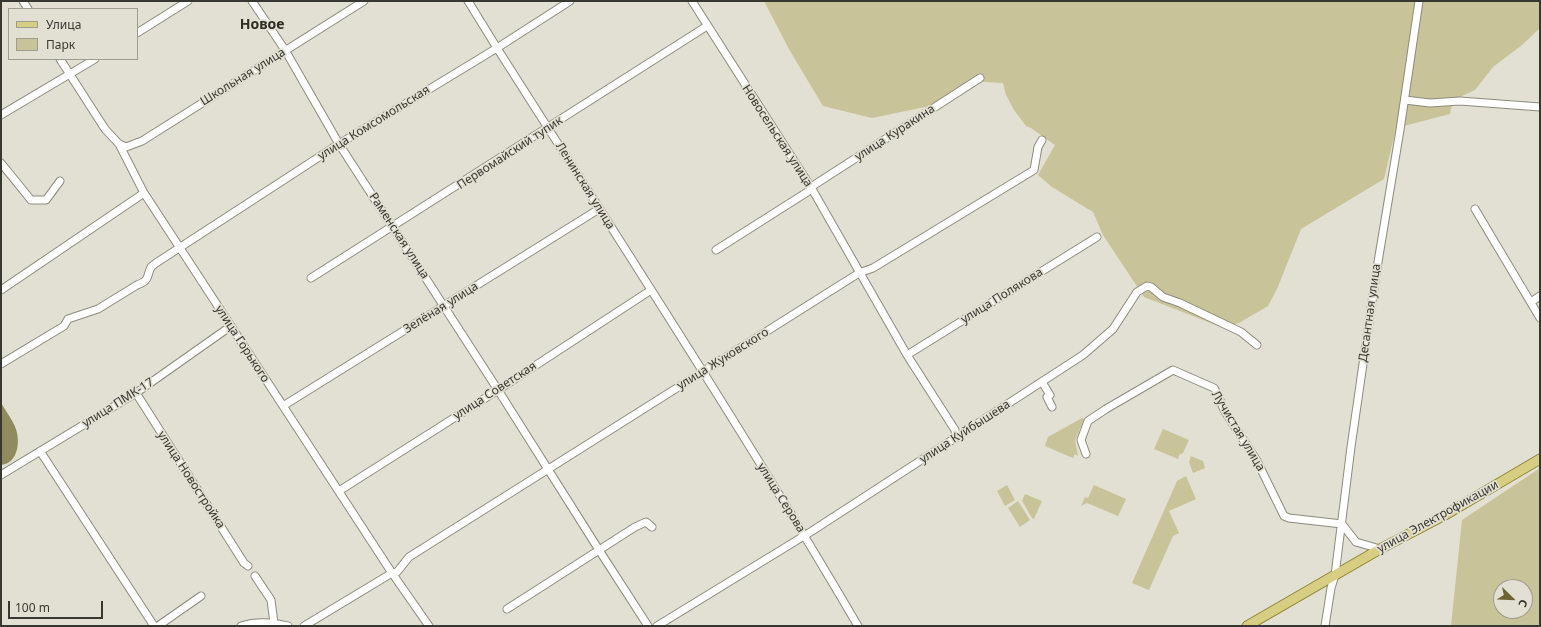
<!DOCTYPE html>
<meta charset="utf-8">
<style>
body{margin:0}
#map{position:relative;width:1541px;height:627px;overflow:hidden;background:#e1e0d2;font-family:"Noto Sans",sans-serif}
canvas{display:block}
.frame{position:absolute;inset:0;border:2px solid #383832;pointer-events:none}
.legend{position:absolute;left:8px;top:8px;width:130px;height:52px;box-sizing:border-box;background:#e1e0d2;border:1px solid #9d9d92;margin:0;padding:5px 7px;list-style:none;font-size:12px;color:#383832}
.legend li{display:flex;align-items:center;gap:8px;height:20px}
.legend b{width:20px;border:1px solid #9d9d92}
.north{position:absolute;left:1493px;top:579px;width:40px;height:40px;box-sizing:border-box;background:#e1e0d2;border:1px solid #9d9d92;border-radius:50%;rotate:113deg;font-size:11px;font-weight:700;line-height:16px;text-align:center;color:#383832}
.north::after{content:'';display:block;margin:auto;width:14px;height:18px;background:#6c6532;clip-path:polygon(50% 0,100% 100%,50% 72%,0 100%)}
.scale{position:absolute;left:8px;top:601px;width:95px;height:18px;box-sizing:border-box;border:2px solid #383832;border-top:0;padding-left:5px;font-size:12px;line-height:14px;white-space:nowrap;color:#383832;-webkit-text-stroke:3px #e1e0d2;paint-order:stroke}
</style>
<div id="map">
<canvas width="1541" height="627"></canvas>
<div class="frame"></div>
<ul class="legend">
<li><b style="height:5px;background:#d7ce84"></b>Улица</li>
<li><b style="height:11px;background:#c8c399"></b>Парк</li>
</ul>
<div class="north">С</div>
<div class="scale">100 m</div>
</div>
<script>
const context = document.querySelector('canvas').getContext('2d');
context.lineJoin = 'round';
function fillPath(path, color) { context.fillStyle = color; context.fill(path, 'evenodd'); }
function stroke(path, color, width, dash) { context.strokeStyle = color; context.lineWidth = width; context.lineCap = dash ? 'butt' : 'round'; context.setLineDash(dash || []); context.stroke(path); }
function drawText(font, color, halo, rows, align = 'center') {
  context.font = font + ' "Noto Sans",sans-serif'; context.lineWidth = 3.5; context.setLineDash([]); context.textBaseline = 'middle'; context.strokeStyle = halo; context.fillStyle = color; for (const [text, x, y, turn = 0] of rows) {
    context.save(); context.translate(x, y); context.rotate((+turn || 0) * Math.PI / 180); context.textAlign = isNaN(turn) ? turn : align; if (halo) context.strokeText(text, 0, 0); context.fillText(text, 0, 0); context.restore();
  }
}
fillPath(new Path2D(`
 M764,1H1540V28L1522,45L1493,67L1475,90L1453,100L1450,114L1396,128L1384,179L1301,229L1277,289L1268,306L1239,323L1221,327L1144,297L1103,235L1093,212L1052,187L1038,175L1055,145L1031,128L1026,126L1014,110L1006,95L1003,83L969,81L930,106L872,118L823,106L790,51Z
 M1082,418L1084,419L1075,440L1078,456L1075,454L1073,458L1045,446L1048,437Z
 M1163,429L1189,440L1183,453L1179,455L1178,459L1154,449Z
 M1191,456L1203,461L1205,468L1193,473L1189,462Z
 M1540,468V626H1451L1462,520ZM1501,587H1525V611H1501Z
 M1186,476L1196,499L1169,511L1179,533L1173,536L1149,590L1132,583L1177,481Z
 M1007,485L1015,500L1005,506L997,491Z
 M1094,485L1126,499L1118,516L1087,503L1081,506L1085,497L1088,498Z
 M1025,494L1042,501L1034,519L1032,518L1022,501Z
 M1018,501L1030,520L1020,527L1008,508Z`), '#c8c399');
fillPath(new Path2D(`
 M1,403C6,411 16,425 17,433C20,446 16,464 1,465Z`), '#908b5c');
const minor = new Path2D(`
 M23,1L28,9
 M252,1L285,50L339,144L498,390L599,550L648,626
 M468,1L497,48C619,240 743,430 858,626
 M692,1L812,189L907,355L955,430L956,438
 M137,33L188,1
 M60,59L105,129L119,144L144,193L180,248L392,573L429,626
 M1405,100L1430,103L1460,101L1540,107
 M1,115L95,59
 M119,144L126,147L142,141L364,1
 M1,163L31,200H46L60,181
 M811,187L980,78
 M1475,209L1540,318
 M716,250L812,189
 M311,278L707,26
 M1,290L144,193
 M1531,302L1540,296
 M907,355L1097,237
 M1,364L64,326L68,319L98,309L137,285C150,280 146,278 151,267L156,263L339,144L497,48L570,1
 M1042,382L1050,395L1047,397L1052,407
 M136,393L244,563L248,566
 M283,406L599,209
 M40,451L154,626
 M1086,454L1081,440L1088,421L1106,409L1173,370L1214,388L1217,393L1224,410L1257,461L1284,516L1289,518L1342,524L1356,542L1380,549
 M1,475L136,393L231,326
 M339,491L498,390L651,290
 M255,576L271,600L274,623
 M507,609L635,527L646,522L652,527
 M158,626L201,596
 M241,626C257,621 272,622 288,626
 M304,626L392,573L397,572L409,557L859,273L873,268L1034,170L1038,147L1042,140
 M657,626L812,531L1083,355L1113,329L1137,292L1147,286L1151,287L1163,297L1180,303L1241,332L1257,345
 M1325,626L1331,588L1335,575L1351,447L1376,274L1400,130L1419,1`);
const major = new Path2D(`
 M1247,626L1380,549L1445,515L1540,459`);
stroke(minor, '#8c8b7e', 9);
stroke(major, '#8e8432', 11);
stroke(minor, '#fff', 7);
stroke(major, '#d7ce84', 9);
drawText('12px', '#383832', '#e1e0d2', [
 ["Школьная улица",243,77,-32],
 ["улица Комсомольская",374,123,-32],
 ["улица Куракина",895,133,-33],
 ["Новосельская улица",777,136,57],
 ["Первомайский тупик",510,153,-33],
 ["Ленинская улица",585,186,58],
 ["Раменская улица",399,236,57],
 ["улица Полякова",1002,296,-32],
 ["Зелёная улица",441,308,-32],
 ["Десантная улица",1370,313,-82],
 ["улица Горького",242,344,57],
 ["улица Жуковского",723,359,-32],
 ["улица Советская",495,391,-33],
 ["улица ПМК-17",118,403,-32],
 ["Лучистая улица",1238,431,59],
 ["улица Куйбышева",965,432,-33],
 ["улица Новостройка",191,480,57],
 ["улица Серова",781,498,58],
 ["улица Электрофикации",1438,517,-29]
]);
drawText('bold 14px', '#2e2d22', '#e1e0d2', [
 ["Новое",262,25]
]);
</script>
